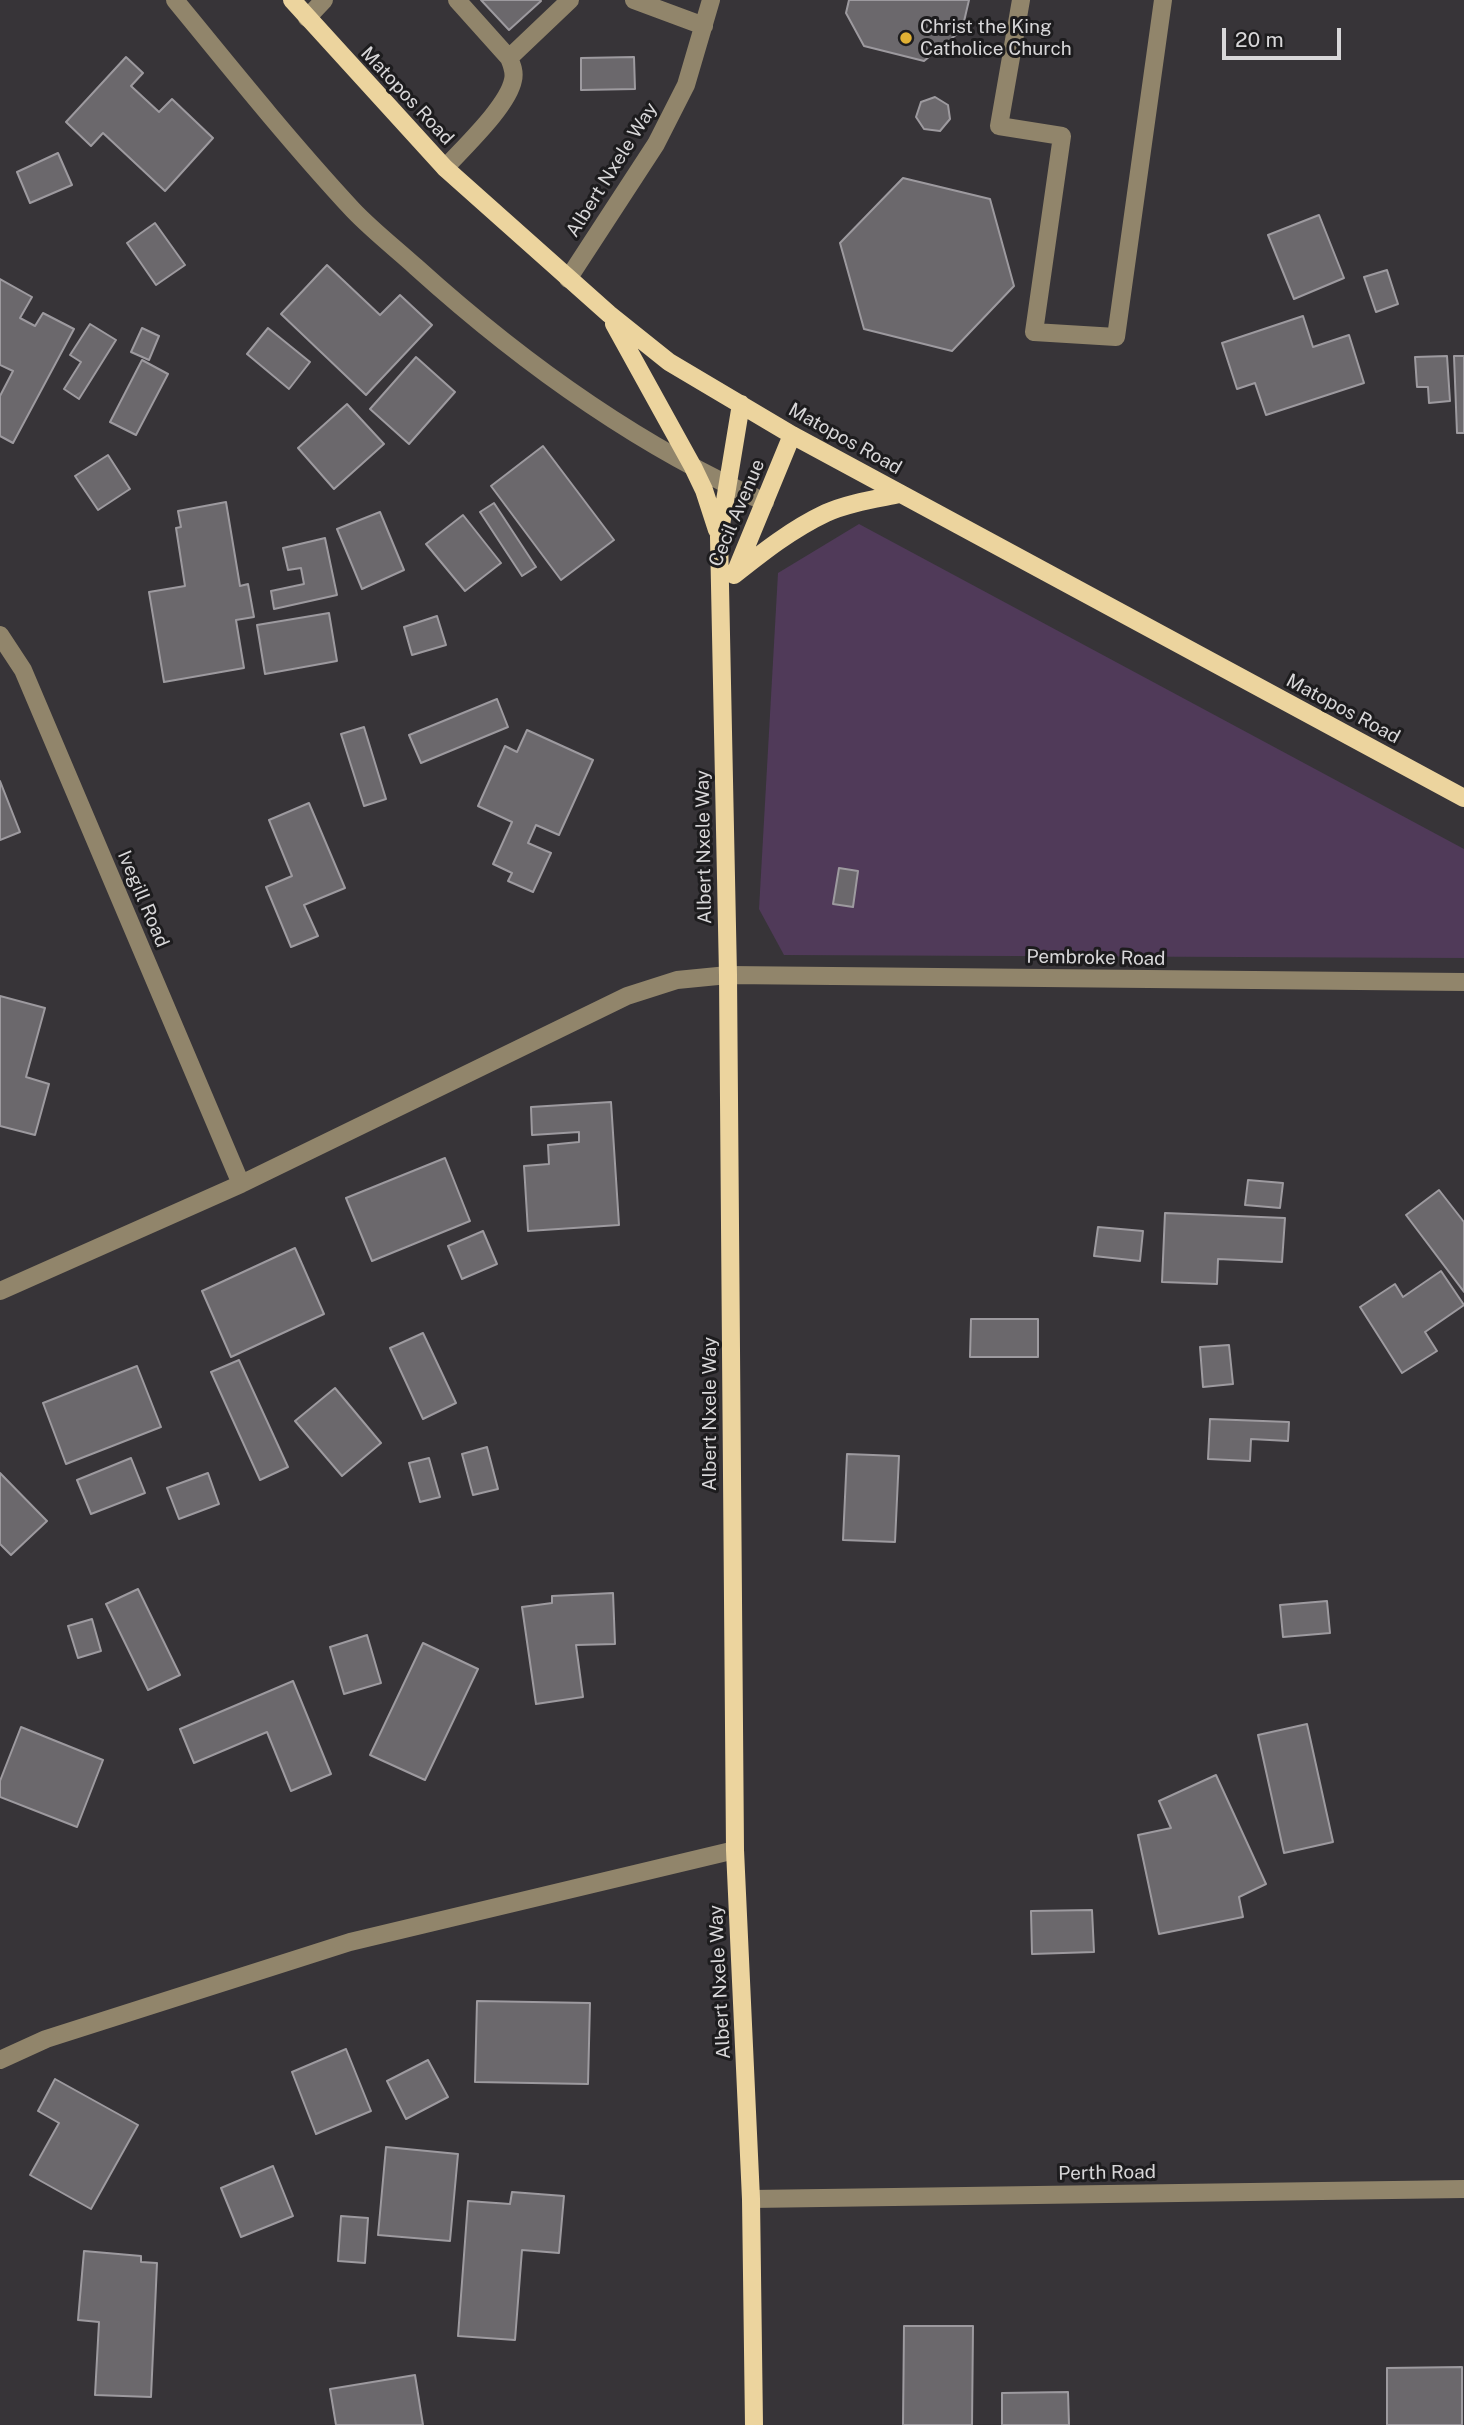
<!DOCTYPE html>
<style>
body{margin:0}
#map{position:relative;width:1464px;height:2425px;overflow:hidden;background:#373438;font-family:"Public Sans",sans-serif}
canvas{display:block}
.scale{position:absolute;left:1222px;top:28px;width:119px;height:32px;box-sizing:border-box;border:4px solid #d8d7d9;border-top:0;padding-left:9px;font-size:21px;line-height:24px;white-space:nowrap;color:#d8d7d9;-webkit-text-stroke:5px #1d1c1e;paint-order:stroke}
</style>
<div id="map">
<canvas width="1464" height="2425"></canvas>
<div class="scale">20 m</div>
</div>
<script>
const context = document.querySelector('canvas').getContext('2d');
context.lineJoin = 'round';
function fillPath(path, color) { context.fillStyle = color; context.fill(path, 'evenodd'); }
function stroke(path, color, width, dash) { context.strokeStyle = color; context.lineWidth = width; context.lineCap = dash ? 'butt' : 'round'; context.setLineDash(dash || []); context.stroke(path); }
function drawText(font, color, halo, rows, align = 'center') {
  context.font = font + ' "Public Sans",sans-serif'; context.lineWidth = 6; context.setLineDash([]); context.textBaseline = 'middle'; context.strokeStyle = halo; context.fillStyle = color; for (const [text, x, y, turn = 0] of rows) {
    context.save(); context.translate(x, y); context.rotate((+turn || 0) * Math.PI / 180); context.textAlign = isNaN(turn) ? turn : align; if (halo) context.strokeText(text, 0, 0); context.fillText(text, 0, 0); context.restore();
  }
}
fillPath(new Path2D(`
 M859,524L1464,849V958L784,955L759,909L778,573Z`), '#503a59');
const building = new Path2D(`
 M481,0H540L541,1L509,30Z
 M849,0H969L962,30L924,61L864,46L846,13Z
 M126,57L143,73L131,86L159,112L172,99L213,138L165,191L103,133L91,146L66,122Z
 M634,57L635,89L581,90V58Z
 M935,97L948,105L950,119L940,131L924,129L916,117L921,102Z
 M58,153L72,185L30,203L17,172Z
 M903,178L990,199L1014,286L952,351L864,329L840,243Z
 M1319,215L1344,278L1294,299L1268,235Z
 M155,223L185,265L156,285L127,243Z
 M327,265L380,315L400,295L432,325L366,395L281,314Z
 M1387,270L1398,304L1376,312L1364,277Z
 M0,279L32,297L20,318L35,326L43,313L74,329L13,443L0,436V396L13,371L0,365Z
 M1303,316L1313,347L1349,335L1364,383L1266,415L1255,383L1237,389L1222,343Z
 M90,324L116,340L79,399L64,389L81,362L70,355Z
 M142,328L159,336L149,360L131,352Z
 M268,328L310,362L289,389L247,354Z
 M1447,356L1450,401L1429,403L1428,387H1417L1415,357Z
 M1454,356H1464V433H1457Z
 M416,357L455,392L409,444L370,409Z
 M142,360L168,374L136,435L110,422Z
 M347,404L384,444L334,489L298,448Z
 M543,446L614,540L561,580L491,486Z
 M108,455L130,489L98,510L75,476Z
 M226,502L240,586L248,584L254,617L236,620L244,668L164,682L149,592L185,586L176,528L181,527L178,511Z
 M494,503L536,567L522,576L480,512Z
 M380,512L404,570L362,589L337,529Z
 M463,515L501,563L465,591L426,544Z
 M325,538L337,595L274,609L271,591L304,584L301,568L288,570L283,548Z
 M329,613L337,661L265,674L257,625Z
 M437,616L446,645L412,655L404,627Z
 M497,699L508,727L421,763L409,735Z
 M364,727L386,799L364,806L341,734Z
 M527,730L593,760L559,835L536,825L528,843L551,853L533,892L508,881L512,873L493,864L512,822L478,806L505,746L517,752Z
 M0,781L20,832L0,840Z
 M309,803L345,888L304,905L318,936L291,947L266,887L292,876L269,820Z
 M839,868L858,871L853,907L833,904Z
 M0,996L45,1008L26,1077L49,1084L35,1135L0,1126Z
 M611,1102L619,1225L528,1231L524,1166L549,1164L548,1145L579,1142V1132L532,1135L531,1107Z
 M445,1158L470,1221L372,1261L346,1198Z
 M1248,1180L1283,1183L1280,1208L1245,1205Z
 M1439,1190L1464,1222V1292L1406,1215Z
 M1165,1213L1285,1218L1282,1262L1218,1259L1217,1284L1162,1282Z
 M1098,1227L1143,1231L1140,1261L1094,1256Z
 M483,1231L497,1264L462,1279L448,1246Z
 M295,1248L324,1314L231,1357L202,1291Z
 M1441,1271L1464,1305L1425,1332L1437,1351L1402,1373L1360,1307L1395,1284L1403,1297Z
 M971,1319H1038V1357H970Z
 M423,1333L456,1403L423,1419L390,1348Z
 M1229,1345L1233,1384L1203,1387L1200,1347Z
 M239,1360L288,1467L260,1480L211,1372Z
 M137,1366L161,1427L66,1464L43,1403Z
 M335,1388L381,1443L342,1476L295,1421Z
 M1210,1419L1289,1422L1288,1441L1251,1439L1250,1461L1208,1459Z
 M487,1447L498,1489L473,1495L462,1454Z
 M847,1454L899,1456L895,1542L843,1540Z
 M131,1458L145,1493L91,1514L77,1480Z
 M429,1458L440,1497L420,1502L409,1463Z
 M0,1473L47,1521L11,1555L0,1544Z
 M208,1473L219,1504L179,1519L167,1488Z
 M138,1589L180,1675L148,1690L106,1604Z
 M613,1593L615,1644L576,1645L583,1697L536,1704L522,1607L552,1603V1596Z
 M1327,1601L1330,1633L1283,1637L1280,1605Z
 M92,1619L101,1651L78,1658L68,1626Z
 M367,1635L381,1683L344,1694L330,1647Z
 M423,1643L478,1669L425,1780L370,1755Z
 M293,1681L331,1774L291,1791L267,1732L194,1763L180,1729Z
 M1307,1724L1333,1842L1284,1853L1258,1735Z
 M21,1727L103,1760L77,1827L0,1797V1781Z
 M1216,1775L1266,1884L1239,1897L1243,1917L1159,1934L1138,1835L1171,1828L1159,1801Z
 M1092,1910L1094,1952L1032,1954L1031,1911Z
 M477,2001L590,2003L588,2084L475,2082Z
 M346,2049L371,2111L316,2134L292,2072Z
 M428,2060L448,2097L406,2119L387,2081Z
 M55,2079L138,2125L91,2209L30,2175L59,2123L38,2111Z
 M386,2147L458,2154L450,2241L378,2235Z
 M273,2166L293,2216L241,2237L221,2188Z
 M512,2192L564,2196L559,2253L522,2250L515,2340L458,2336L468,2201L510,2204Z
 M341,2216L368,2218L365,2263L338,2261Z
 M84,2251L141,2256V2262L157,2263L151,2397L95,2395L99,2322L78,2320Z
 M904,2326H973L972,2425H903Z
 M1462,2367V2425H1387V2368Z
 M415,2375L423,2425H336L330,2389Z
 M1068,2392L1069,2425H1002V2393Z`);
fillPath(building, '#6b686c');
stroke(building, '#9d9a9f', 2);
stroke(new Path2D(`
 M175,0C233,71 291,143 353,210C372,230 395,248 416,267C520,361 636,445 765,502
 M634,0L704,26
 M1021,0L999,126L1062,136L1034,332L1116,337L1163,0
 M307,18L324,0
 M509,58L570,0
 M445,168C464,147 508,106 513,80C515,72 512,65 509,58L457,0
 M568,279L656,144L686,85L711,0
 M0,635L23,670L241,1184
 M0,1291L241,1184L627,996L677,980L728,975L1464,982
 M0,2060L46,2039L350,1942L735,1850
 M751,2199L1464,2189`), '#91856b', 18);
stroke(new Path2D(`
 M292,0L445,168L609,314L669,362L792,435L1464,798
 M614,324L693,467L704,490L717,530
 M741,404L719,537L728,975L735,1850L751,2199L754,2425
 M736,571L792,435
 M734,575C763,552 792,529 826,513C848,503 876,499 900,494`), '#ecd49e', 18);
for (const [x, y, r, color] of [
 [906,38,7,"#e0b034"]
]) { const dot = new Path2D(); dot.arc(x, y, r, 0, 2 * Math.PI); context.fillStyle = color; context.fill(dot); stroke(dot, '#1d1c1e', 2.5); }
drawText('19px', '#d8d7d9', '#1d1c1e', [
 ["Christ the King",920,27],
 ["Catholice Church",920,49]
], 'left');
drawText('19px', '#d8d7d9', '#1d1c1e', [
 ["Matopos Road",407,96,47],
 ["Albert Nxele Way",612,170,-58],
 ["Matopos Road",845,439,29],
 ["Cecil Avenue",737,513,-67],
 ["Matopos Road",1343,709,28],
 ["Albert Nxele Way",704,847,-91],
 ["Ivegill Road",143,899,67],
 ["Pembroke Road",1096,958,1],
 ["Albert Nxele Way",710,1414,-90],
 ["Albert Nxele Way",720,1982,-93],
 ["Perth Road",1107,2173,-1]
]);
</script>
